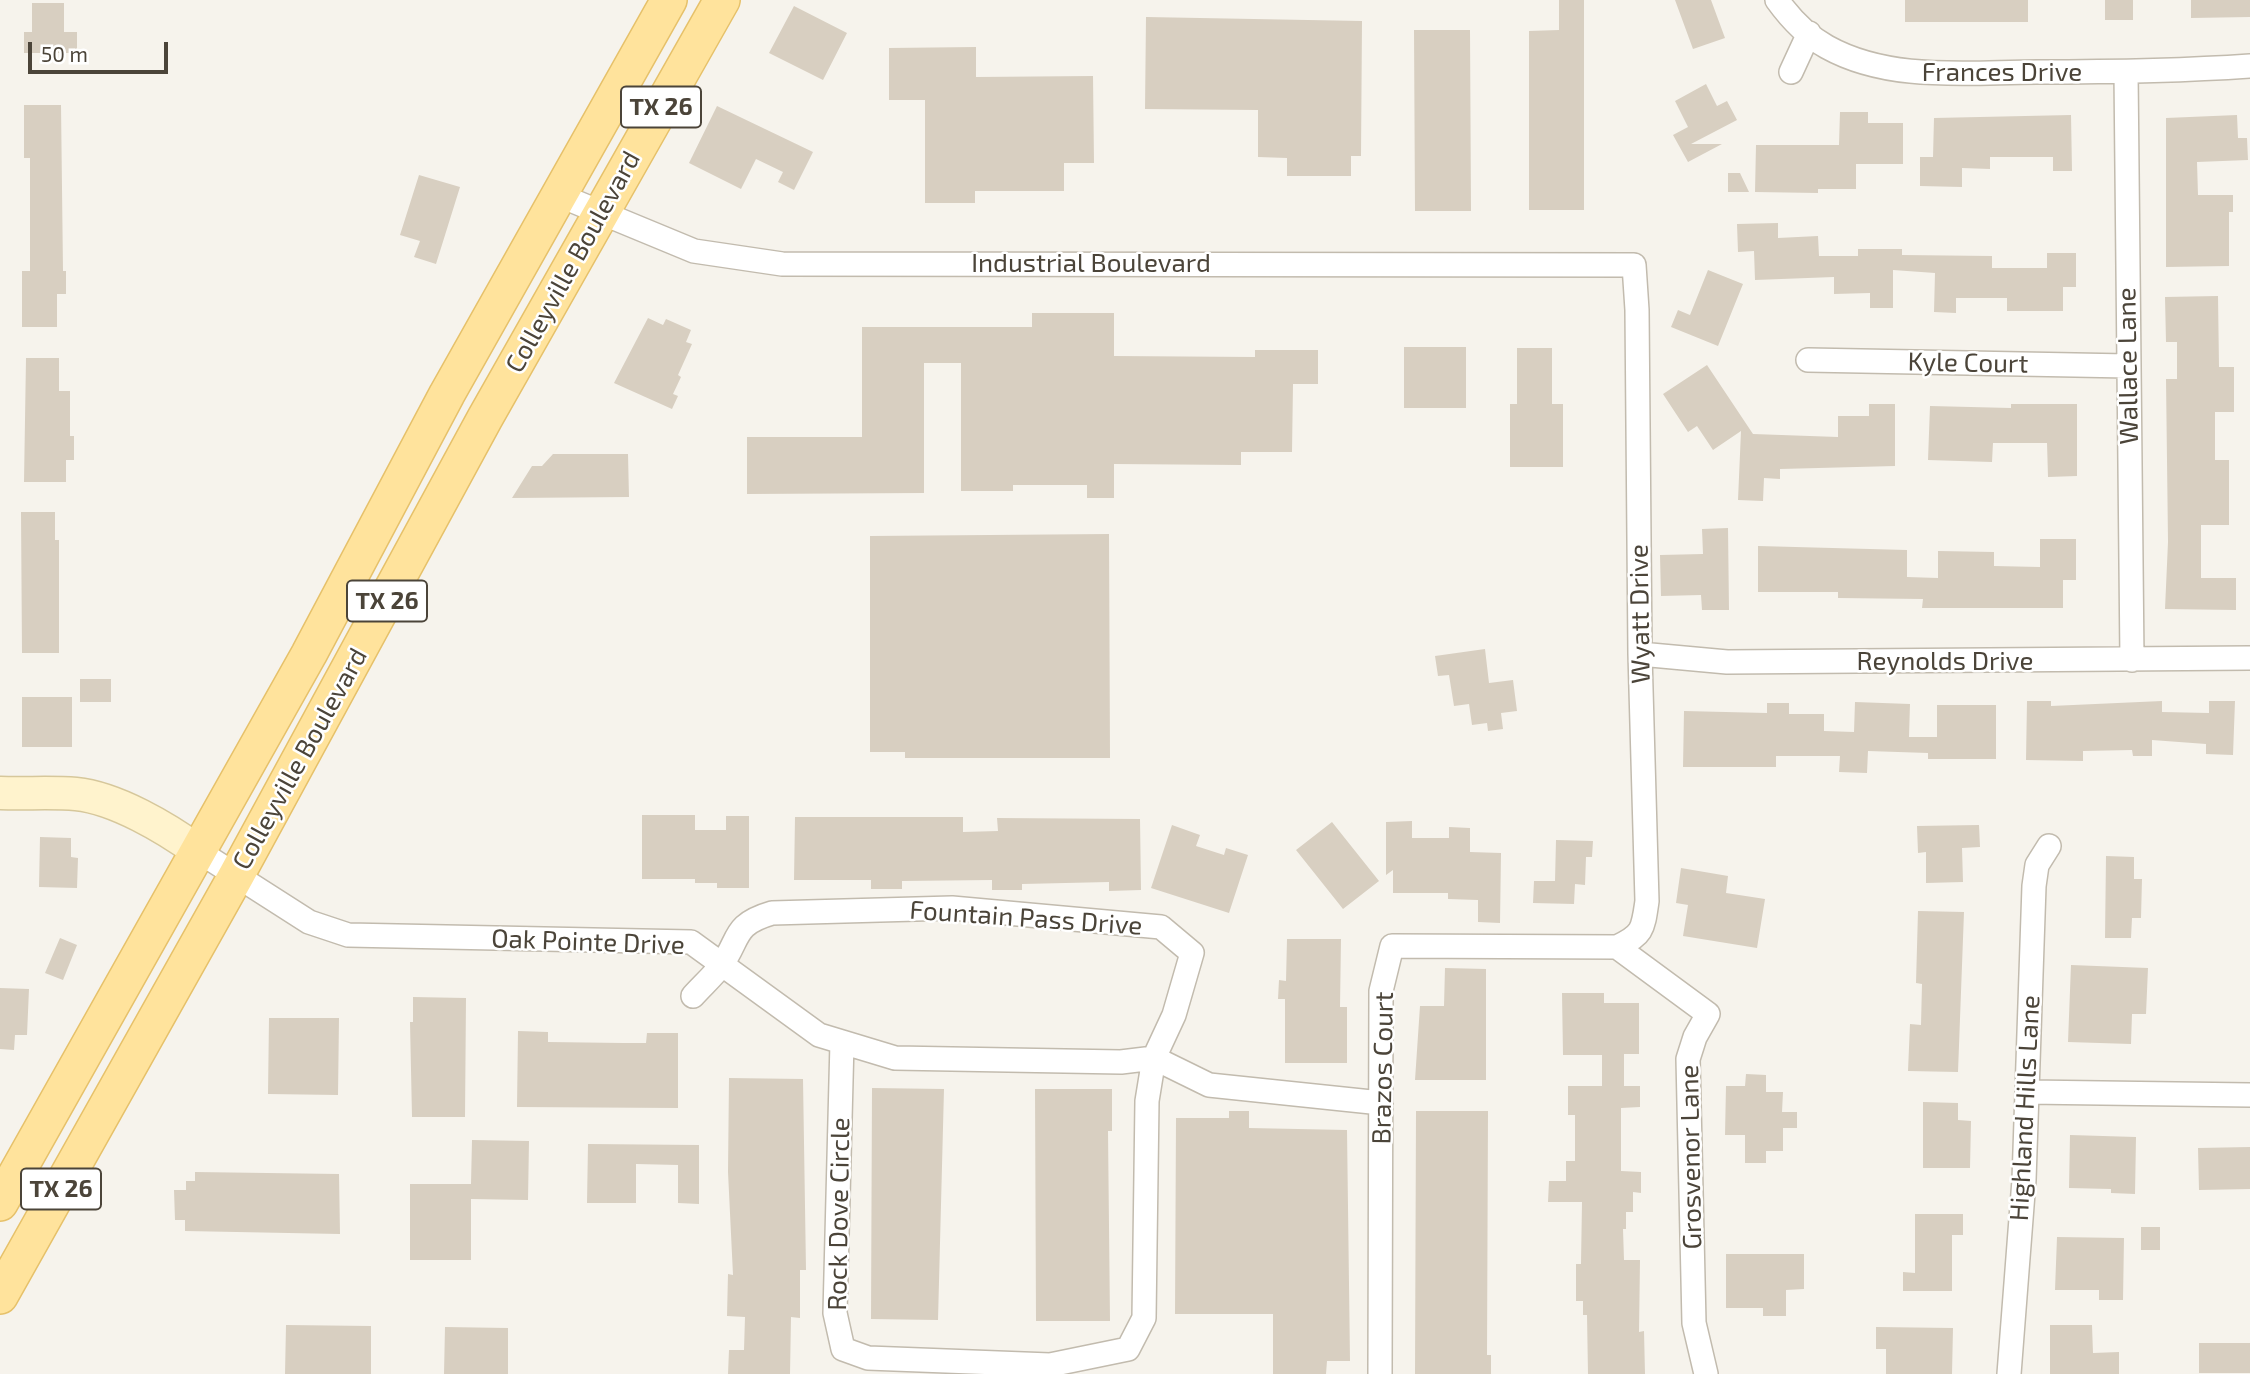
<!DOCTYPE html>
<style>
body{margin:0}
#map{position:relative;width:2250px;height:1374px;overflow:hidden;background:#f6f3ec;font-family:"Exo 2",sans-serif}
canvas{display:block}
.scale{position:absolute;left:28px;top:42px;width:140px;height:32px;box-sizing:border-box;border:4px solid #4b4439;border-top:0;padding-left:9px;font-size:21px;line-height:24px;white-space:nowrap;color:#4b4439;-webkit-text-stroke:5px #fff;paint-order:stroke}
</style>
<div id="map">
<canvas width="2250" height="1374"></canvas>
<div class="scale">50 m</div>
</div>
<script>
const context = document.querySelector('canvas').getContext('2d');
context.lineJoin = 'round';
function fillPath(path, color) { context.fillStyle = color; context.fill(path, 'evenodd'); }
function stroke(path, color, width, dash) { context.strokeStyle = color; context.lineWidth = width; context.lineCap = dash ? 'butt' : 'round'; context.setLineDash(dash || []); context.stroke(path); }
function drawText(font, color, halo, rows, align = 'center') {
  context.font = font + ' "Exo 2",sans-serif'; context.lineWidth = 5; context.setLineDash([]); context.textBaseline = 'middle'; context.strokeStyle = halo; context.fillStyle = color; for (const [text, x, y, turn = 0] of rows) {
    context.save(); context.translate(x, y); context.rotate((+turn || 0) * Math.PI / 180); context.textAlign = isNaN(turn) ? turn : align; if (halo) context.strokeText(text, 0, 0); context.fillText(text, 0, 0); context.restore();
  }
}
fillPath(new Path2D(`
 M1559,0H1584V210H1529V31L1559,30Z
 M1675,0H1711L1725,38L1693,49Z
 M1905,0H2028V22H1905Z
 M2105,0H2133V20H2105Z
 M2191,0H2250V17L2191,18Z
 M32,3H64V32H77V53H24V32H32Z
 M794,6L847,33L823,80L769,53Z
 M1146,17L1362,21L1361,156H1351V176H1287V158L1258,157V110L1145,109Z
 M1414,30H1470L1471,211H1415Z
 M976,47V77L1093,76L1094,163H1064V191H975V203H925V100H889V48Z
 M1706,84L1717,106L1727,101L1737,120L1691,144H1722L1688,162L1673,135L1688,127L1675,101Z
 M24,105H61L63,271H66V294H57V327H22V271H30V158H24Z
 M717,106L813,152L794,190L778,182L783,172L756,159L741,189L689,163Z
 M1840,112H1868V123H1903V164H1856V189H1818V193L1755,192L1756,145H1839Z
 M2071,115L2072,171H2053V157H1990V169L1962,168V187L1920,186V157H1933L1934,118Z
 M2237,115L2238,138H2247L2248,160L2197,162L2198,195H2233V212H2229V266L2166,267V118Z
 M1728,173H1740L1749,192H1728Z
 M419,175L460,187L436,264L414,257L420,241L400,235Z
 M1778,223V238L1818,236L1819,256H1858V249H1902V255L1992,256V268H2047V253H2076V287H2063V311H2007V298H1956V313L1934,312L1935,273L1893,270V308H1870V293L1834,294V277L1755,280L1754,251L1738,252L1737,224Z
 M1708,270L1743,284L1718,346L1671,327L1678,310L1690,315Z
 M2218,296L2219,367H2234V412H2215V460H2229V525H2201V578H2236V610L2165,609L2168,542L2166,379H2177V342H2166L2165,297Z
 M1032,313H1114V356L1255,357V350H1318V384H1293L1292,452H1241V465L1114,464V498H1087V485H1013V491H961V363H924V493L747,494V437H862V327H1032Z
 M648,318L663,325L666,319L691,330L686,342L692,344L678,375L681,377L673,394L678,396L672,409L614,383Z
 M1404,347H1466V408H1404Z
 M1517,348H1552V404H1563V467H1510V404H1517Z
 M26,358H59V391H70V436H74V460H66V482H24Z
 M1707,365L1753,434L1838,437V416H1869V404H1895V466L1780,469V479L1764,478L1763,501L1738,500L1741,431L1713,450L1697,426L1688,432L1663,394Z
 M2011,404H2077V476L2048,477L2047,443H1993L1992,462L1928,460L1930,406L2011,408Z
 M553,454H628L629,497L512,498L532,466H542Z
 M21,512H55V540H59V653H22Z
 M1728,528L1729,610H1702L1701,595L1661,596L1660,555L1703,554L1702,529Z
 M1109,534L1110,758H905V752H870V536Z
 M2040,539H2076V580H2063V608H1922L1923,599L1838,598V592H1758V546L1907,550V577L1938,578V551L1994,552V566L2040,567Z
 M1485,649L1489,683L1513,680L1517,711L1501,713L1503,729L1488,731L1487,723L1472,725L1469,704L1454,706L1449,675L1438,676L1435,656Z
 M80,679H111V702H80Z
 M22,697H72V747H22Z
 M2027,701H2051V706L2162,701V712L2209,713V701H2235L2233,755L2206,754V744L2152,740V756H2133L2132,750L2083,751V761L2026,760Z
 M1855,702L1910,704L1909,737H1937V705H1996V759H1928V753L1868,751L1867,773L1839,772L1840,756H1776V767H1683L1684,711L1767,713V703H1789V714H1824V731L1854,732Z
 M642,815H695V830H726V816H749V888H717V883H695V879H642Z
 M795,817H963V832L998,831L997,818L1140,819L1141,890L1109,891V882L1022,884V890H992V880L902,881V889H871V880H794Z
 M1412,821V838H1449V827L1470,828V852L1501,853L1500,923L1478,922V900L1448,899V893H1393V870L1386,875V822Z
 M1332,822L1379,881L1343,909L1296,850Z
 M1172,825L1200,835L1196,846L1224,855L1226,848L1248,855L1229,913L1151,888Z
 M1979,825L1980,847L1962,848L1963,882L1926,883V852L1918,853L1917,826Z
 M40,837L71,838V857L78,858L77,888L39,887Z
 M1556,840L1593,841L1592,857H1586L1585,885L1575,884L1574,904L1533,903L1534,881H1555Z
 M2106,856L2134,857V879H2142L2141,918H2132L2131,938H2105Z
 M1681,868L1728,876L1726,893L1765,899L1757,948L1683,936L1688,905L1676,903Z
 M1918,911L1964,912L1958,1072L1908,1071L1910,1024L1921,1025L1922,984L1916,983Z
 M60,938L77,945L63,980L45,973Z
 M1287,939H1341L1340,1007H1347V1063H1285V999H1278L1279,980L1286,981Z
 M2071,965L2148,968L2146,1014H2132L2131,1044L2068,1042Z
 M1445,968L1486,969V1080H1415L1420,1006H1444Z
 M0,988L29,989L27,1035H15L14,1050L0,1049Z
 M1562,993H1604V1003H1639V1054H1624V1086H1640V1107L1621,1108V1171L1641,1172V1193L1633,1192V1212H1626V1229H1623L1624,1260H1640L1639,1332L1644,1331L1645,1374H1588L1587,1315H1583V1301H1576V1264H1581L1582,1202H1548L1549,1181H1566V1161H1575V1115H1568V1086H1602V1055H1563Z
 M413,997L466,998L465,1117H412L410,1022H413Z
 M269,1018H339L338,1095L268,1094Z
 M518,1031L548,1032V1042L623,1043H646L647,1033H678V1108L517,1107Z
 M1746,1074L1766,1075V1092H1783L1782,1112H1797V1128H1783V1151H1766V1163H1745V1135H1725L1726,1086H1745Z
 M729,1078L803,1079L806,1270H800V1318L791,1317L790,1374H728L729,1350H744L745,1317L727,1316L728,1274L733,1275L728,1172Z
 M872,1088L944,1089L938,1320L871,1319Z
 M1035,1089H1112V1131H1108L1110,1321H1036Z
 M1923,1102L1958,1103V1120L1971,1121L1970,1168H1923Z
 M1229,1111H1249V1128L1347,1130L1350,1361H1327L1326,1374H1273V1314H1175L1176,1118H1229Z
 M1416,1111H1488L1487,1355H1491V1374H1415Z
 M2070,1135L2136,1137L2135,1194L2111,1193V1189L2069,1188Z
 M472,1140L529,1141L528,1200L471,1199V1260H410V1184H471Z
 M588,1144L699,1145V1204L678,1203V1165L636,1164V1203H587Z
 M2250,1147V1189L2199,1190L2198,1148Z
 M195,1172L339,1174L340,1234L185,1231V1220H175L174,1190H186V1181H195Z
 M1915,1214H1963V1235H1952V1291H1903V1272L1915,1273Z
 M2141,1227H2160V1250H2141Z
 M2057,1237L2124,1238L2123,1300H2099V1290H2055Z
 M1726,1254H1804V1289L1786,1290V1316H1763V1308H1726Z
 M286,1325L371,1326V1374H285Z
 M2050,1325H2092L2093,1353L2119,1352V1374H2050Z
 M445,1327L508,1328V1374H444Z
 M1876,1327L1953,1328L1952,1374H1886V1349H1876Z
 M2199,1343H2250V1373H2199Z`), '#d8cfc1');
const minor = new Path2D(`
 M1777,0C1790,18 1807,36 1827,47C1890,82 1968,72 2037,72C2108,72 2179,71 2250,66
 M1791,72L1809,33
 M2126,72L2132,660
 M561,196L694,251L782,264L1634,265L1637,310L1640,654L1647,901C1643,929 1643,935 1617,947L1392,946L1381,991L1380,1374
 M1808,360L2128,366
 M1640,654L1727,662L2250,658
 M198,851L309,922L348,935L691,942L819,1035L895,1058L1121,1062L1154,1058L1209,1085L1381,1103
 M1617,947L1708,1014L1695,1037L1688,1059L1694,1323L1706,1374
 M693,996C702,986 712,977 720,967C741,939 731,925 772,913L952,908L1161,927L1192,953L1174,1015L1154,1058L1147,1101L1144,1318L1128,1349L1050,1365L868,1358L843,1349L835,1313L842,1042
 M2028,1092L2250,1095
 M2009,1374L2024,1180L2034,886L2037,865L2049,846`);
const secondary = new Path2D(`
 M0,793C25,794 51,792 76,794C116,798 166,828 198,851`);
const primary = new Path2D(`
 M0,1203L309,654L447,394L669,0
 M0,1296L236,876L485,418L722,0`);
stroke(minor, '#c2bbae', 26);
stroke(secondary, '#d6c79b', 35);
stroke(primary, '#e6c16a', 38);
stroke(minor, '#fff', 23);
stroke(secondary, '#fff3cd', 32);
stroke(primary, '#ffe39c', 35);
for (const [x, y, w] of [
 [661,107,80],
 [387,601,80],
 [61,1189,80]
]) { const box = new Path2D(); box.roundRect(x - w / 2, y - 20.5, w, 41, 5); context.fillStyle = '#fff'; context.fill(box); stroke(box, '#4b4439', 2); }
drawText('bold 24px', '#4b4439', null, [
 ["TX 26",661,107],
 ["TX 26",387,601],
 ["TX 26",61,1189]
]);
drawText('26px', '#4b4439', '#fff', [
 ["Frances Drive",2002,72],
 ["Colleyville Boulevard",573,262,-61],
 ["Industrial Boulevard",1091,263],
 ["Kyle Court",1968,363,1],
 ["Wallace Lane",2128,366,-91],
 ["Wyatt Drive",1640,614,-91],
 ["Reynolds Drive",1945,661],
 ["Colleyville Boulevard",300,759,-61],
 ["Fountain Pass Drive",1026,918,4],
 ["Oak Pointe Drive",588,942,2],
 ["Brazos Court",1383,1068,-89],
 ["Highland Hills Lane",2025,1108,-87],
 ["Grosvenor Lane",1691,1157,-91],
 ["Rock Dove Circle",839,1214,-89]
]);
</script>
